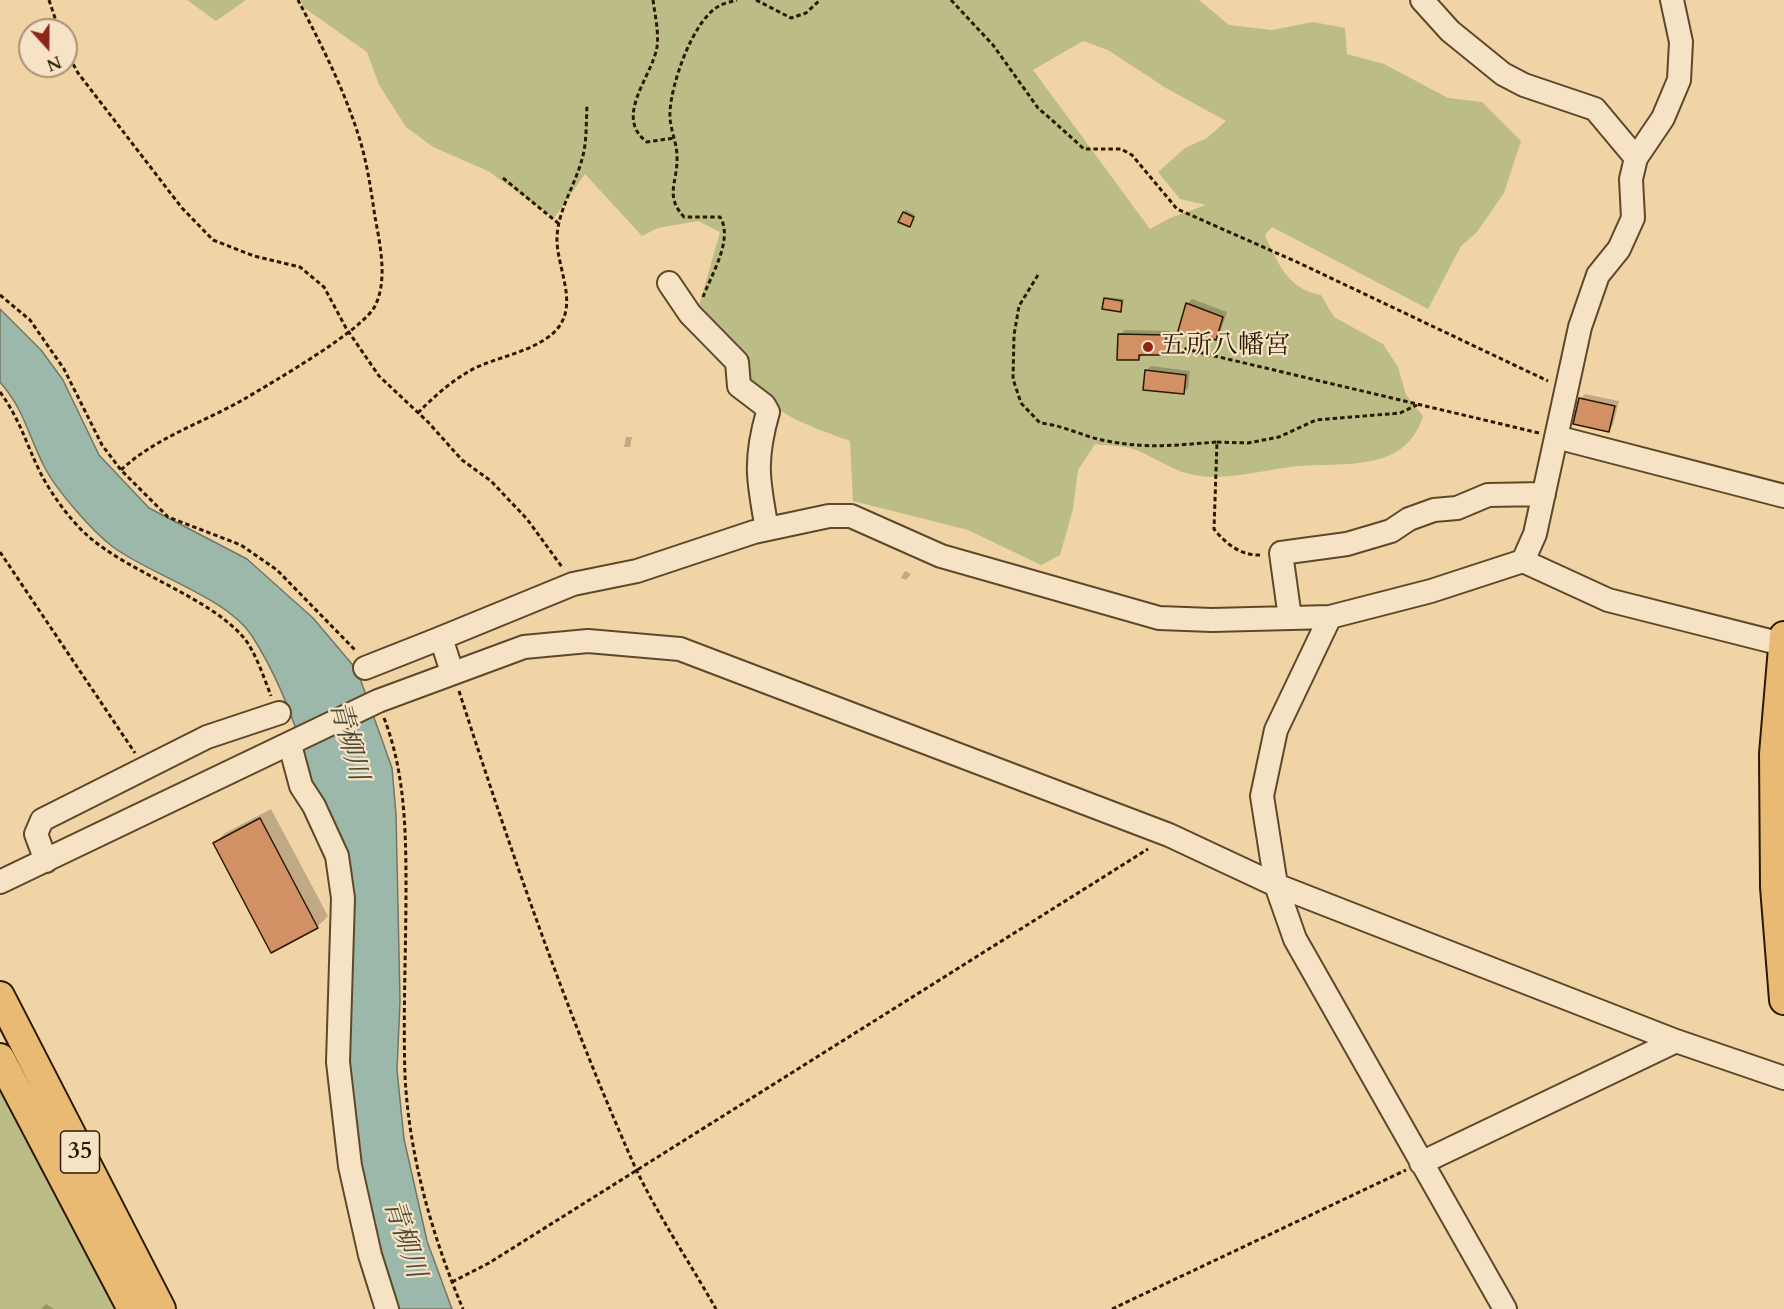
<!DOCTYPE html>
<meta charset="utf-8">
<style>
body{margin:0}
#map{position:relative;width:1784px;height:1309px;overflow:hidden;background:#f1d4a6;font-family:Cardo,serif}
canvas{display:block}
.north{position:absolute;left:18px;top:18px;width:60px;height:60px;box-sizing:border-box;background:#f6e3c5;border:2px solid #a59277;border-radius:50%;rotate:159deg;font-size:16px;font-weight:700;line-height:24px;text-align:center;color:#2c1901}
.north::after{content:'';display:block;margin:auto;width:21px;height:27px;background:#8f2418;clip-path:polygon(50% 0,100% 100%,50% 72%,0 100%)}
</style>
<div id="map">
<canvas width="1784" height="1309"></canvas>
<div class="north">N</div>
</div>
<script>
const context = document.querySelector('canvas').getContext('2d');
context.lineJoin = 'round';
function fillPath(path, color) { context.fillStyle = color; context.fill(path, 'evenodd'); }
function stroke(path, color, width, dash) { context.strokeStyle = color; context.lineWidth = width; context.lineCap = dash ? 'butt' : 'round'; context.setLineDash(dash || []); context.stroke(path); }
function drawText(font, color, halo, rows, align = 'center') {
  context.font = font + ' Cardo,"Noto Serif JP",serif'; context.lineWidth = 4.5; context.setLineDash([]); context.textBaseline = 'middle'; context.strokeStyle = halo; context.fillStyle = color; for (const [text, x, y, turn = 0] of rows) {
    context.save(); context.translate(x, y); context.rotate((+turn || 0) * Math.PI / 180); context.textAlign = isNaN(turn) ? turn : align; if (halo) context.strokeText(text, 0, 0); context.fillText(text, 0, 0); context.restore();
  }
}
fillPath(new Path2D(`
 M187,0H246L216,21Z
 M301,0H1199L1229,25L1272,30L1313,22L1345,28L1347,54L1384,64L1448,98L1482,102L1521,141L1504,193L1477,232L1461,246L1428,309L1272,227L1265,235C1278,264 1288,289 1321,295L1334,317L1383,344L1398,367L1406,395L1423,416C1405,476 1337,461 1290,467C1261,471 1223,481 1194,475C1174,472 1155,457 1136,450C1124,445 1108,446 1095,444L1078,470L1073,509L1060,555L1041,565L968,530L853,501L850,441C826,432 800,424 778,409C744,386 721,348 696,316L720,232L698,221L658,228L642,236L585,174L554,218L488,171L433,147L406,127L379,85L367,52L303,7ZM1083,41L1108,50L1166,88L1226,121L1207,138L1185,148L1158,172L1180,199L1206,205L1170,218L1150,229L1033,70Z
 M0,1087L123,1309H0Z`), '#bbbc86');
const water = new Path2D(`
 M0,309L41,350L63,380L99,455L149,508L247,559L313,618L357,670L392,768L396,814L400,1001L397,1070L404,1139L427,1241L452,1309H398C366,1229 350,1139 347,1053C346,1021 351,989 347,957C345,932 338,908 334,883C318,800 299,709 252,636C228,598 151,575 113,547C92,531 56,490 44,466C28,435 24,409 0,382Z`);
fillPath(water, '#9bb8aa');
stroke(water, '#6f7866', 1.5);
fillPath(new Path2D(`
 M906,210L915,215L910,225L904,212Z
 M1107,297L1124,299L1122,308L1120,310L1105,299Z
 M1192,299L1227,312L1220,333L1215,338L1209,337L1206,339L1187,304Z
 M1125,330L1170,331V337L1176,338V346L1163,354L1144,353L1139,359L1120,335Z
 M1151,366L1190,371L1188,388L1183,393L1146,371Z
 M1585,394L1619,401L1613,425L1608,430L1580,399Z
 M626,437H632L630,447H624Z
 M905,571L911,574L906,580L901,578Z
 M271,809L328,916L317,927L215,843L225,833Z
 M46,1304L54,1309H41Z`), '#0003');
const building = new Path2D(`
 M903,212L914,217L910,227L898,222Z
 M1104,298L1122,301L1121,312L1102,309Z
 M1186,303L1223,317L1216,340L1207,338L1206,341L1178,331Z
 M1118,334L1166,335V342H1171V352H1163V355H1139V360H1117Z
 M1145,370L1186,375L1184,394L1143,390Z
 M1579,398L1615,406L1609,432L1573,424Z
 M260,818L318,928L271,953L213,843Z`);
fillPath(building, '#d29065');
stroke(building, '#2c1901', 1.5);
const minor = new Path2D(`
 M1422,0L1450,31L1503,74L1524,85L1595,109L1636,158
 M669,283L690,314L737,362L739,386L764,405L768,412C754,460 758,481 767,529
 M1556,437L1784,496
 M1523,561L1535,534L1580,327L1598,275L1619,249L1633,218L1631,179L1636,158L1663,118L1679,80L1681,42L1672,0
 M1330,617L1276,730L1262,796L1276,885L1295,939L1505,1309
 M1290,618L1281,553L1347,544L1391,531L1409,519L1434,510L1457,508L1488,495L1544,494
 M365,668L441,638
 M452,672L441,638L573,584L637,571L754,532L829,516H851L941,556L1159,618L1212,620L1330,617L1431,591L1523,561L1608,600L1782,644
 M290,745L301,786L314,806L337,856L343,898L338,1062L350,1166L370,1255L387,1309
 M46,861L36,834L42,820L207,737L279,713
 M0,882L378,701L524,647L588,641L680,649L1169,835L1276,885L1676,1041L1784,1078
 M1421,1163L1676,1041`);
const major = new Path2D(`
 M1784,636L1774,754L1775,887L1784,1000
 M0,996L161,1309
 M0,1058L132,1309`);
stroke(minor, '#5d482a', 26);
stroke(major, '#2c1901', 32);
stroke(new Path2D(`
 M49,0L59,30
 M653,0C655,15 659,32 657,47C652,77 613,117 647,142L674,138
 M756,0L791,18L806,13L820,0
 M951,0L993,45L1038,108L1053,121L1084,149H1121L1132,155L1177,209L1297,262L1548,381
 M66,51L78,73L182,208L213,240L254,256L300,267L324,287L346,328L379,376L428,422L462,460L491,481L527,519L562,567
 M503,178L558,223
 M1038,275L1019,306L1014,335L1013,379L1021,403L1040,423C1063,425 1084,437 1107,441C1148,449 1176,445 1217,442L1214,529C1226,544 1241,556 1261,555
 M0,295L30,320L64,369L102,445L121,470L168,517L241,545L277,570L356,651
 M703,297C711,275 734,239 720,217H684C664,195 678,182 677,157C677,141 669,128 670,112C671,84 693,20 719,6C724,3 731,2 737,0
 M1177,347L1539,433
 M0,392C21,421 26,444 41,474C52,495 70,520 88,536C131,574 208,596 244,638C256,653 264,678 271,696
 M418,413C434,396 454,379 475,368C499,357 525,353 547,338C583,313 559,276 557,242C556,213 575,186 582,159C587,143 586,122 587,105
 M1217,442L1248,443L1279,437L1316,420L1400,413L1417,405
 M121,470C156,437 205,422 246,398C273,382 363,330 375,306C388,280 380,244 375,217C371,190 367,162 359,137C344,89 321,44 298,0
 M0,552L135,753
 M459,691C511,852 566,1012 635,1167C657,1214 690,1263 716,1309
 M384,718C405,772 406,831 406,888C406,951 403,1013 405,1076C409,1155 432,1236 463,1309
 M452,1282L489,1263L1148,849
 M1112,1309L1406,1170`), '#2c1901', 3, [4.5, 3]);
stroke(minor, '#f6e3c5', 22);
stroke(major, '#e8ba73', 28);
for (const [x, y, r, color] of [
 [1148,347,6,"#8f2418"]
]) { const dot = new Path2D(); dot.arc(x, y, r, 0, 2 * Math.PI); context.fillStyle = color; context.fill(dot); stroke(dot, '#f6e3c5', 2); }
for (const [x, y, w] of [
 [80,1152,39]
]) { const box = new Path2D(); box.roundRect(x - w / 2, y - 21, w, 42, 4.5); context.fillStyle = '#f6e3c5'; context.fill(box); stroke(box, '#2c1901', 1.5); }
drawText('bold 24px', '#2c1901', null, [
 ["35",80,1152]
]);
drawText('26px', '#2c1901', '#f6e3c5', [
 ["五所八幡宮",1160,347]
], 'left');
drawText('italic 27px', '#4d4934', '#f6e3c5', [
 ["青柳川",347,741,75],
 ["青柳川",403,1239,72]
]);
</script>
